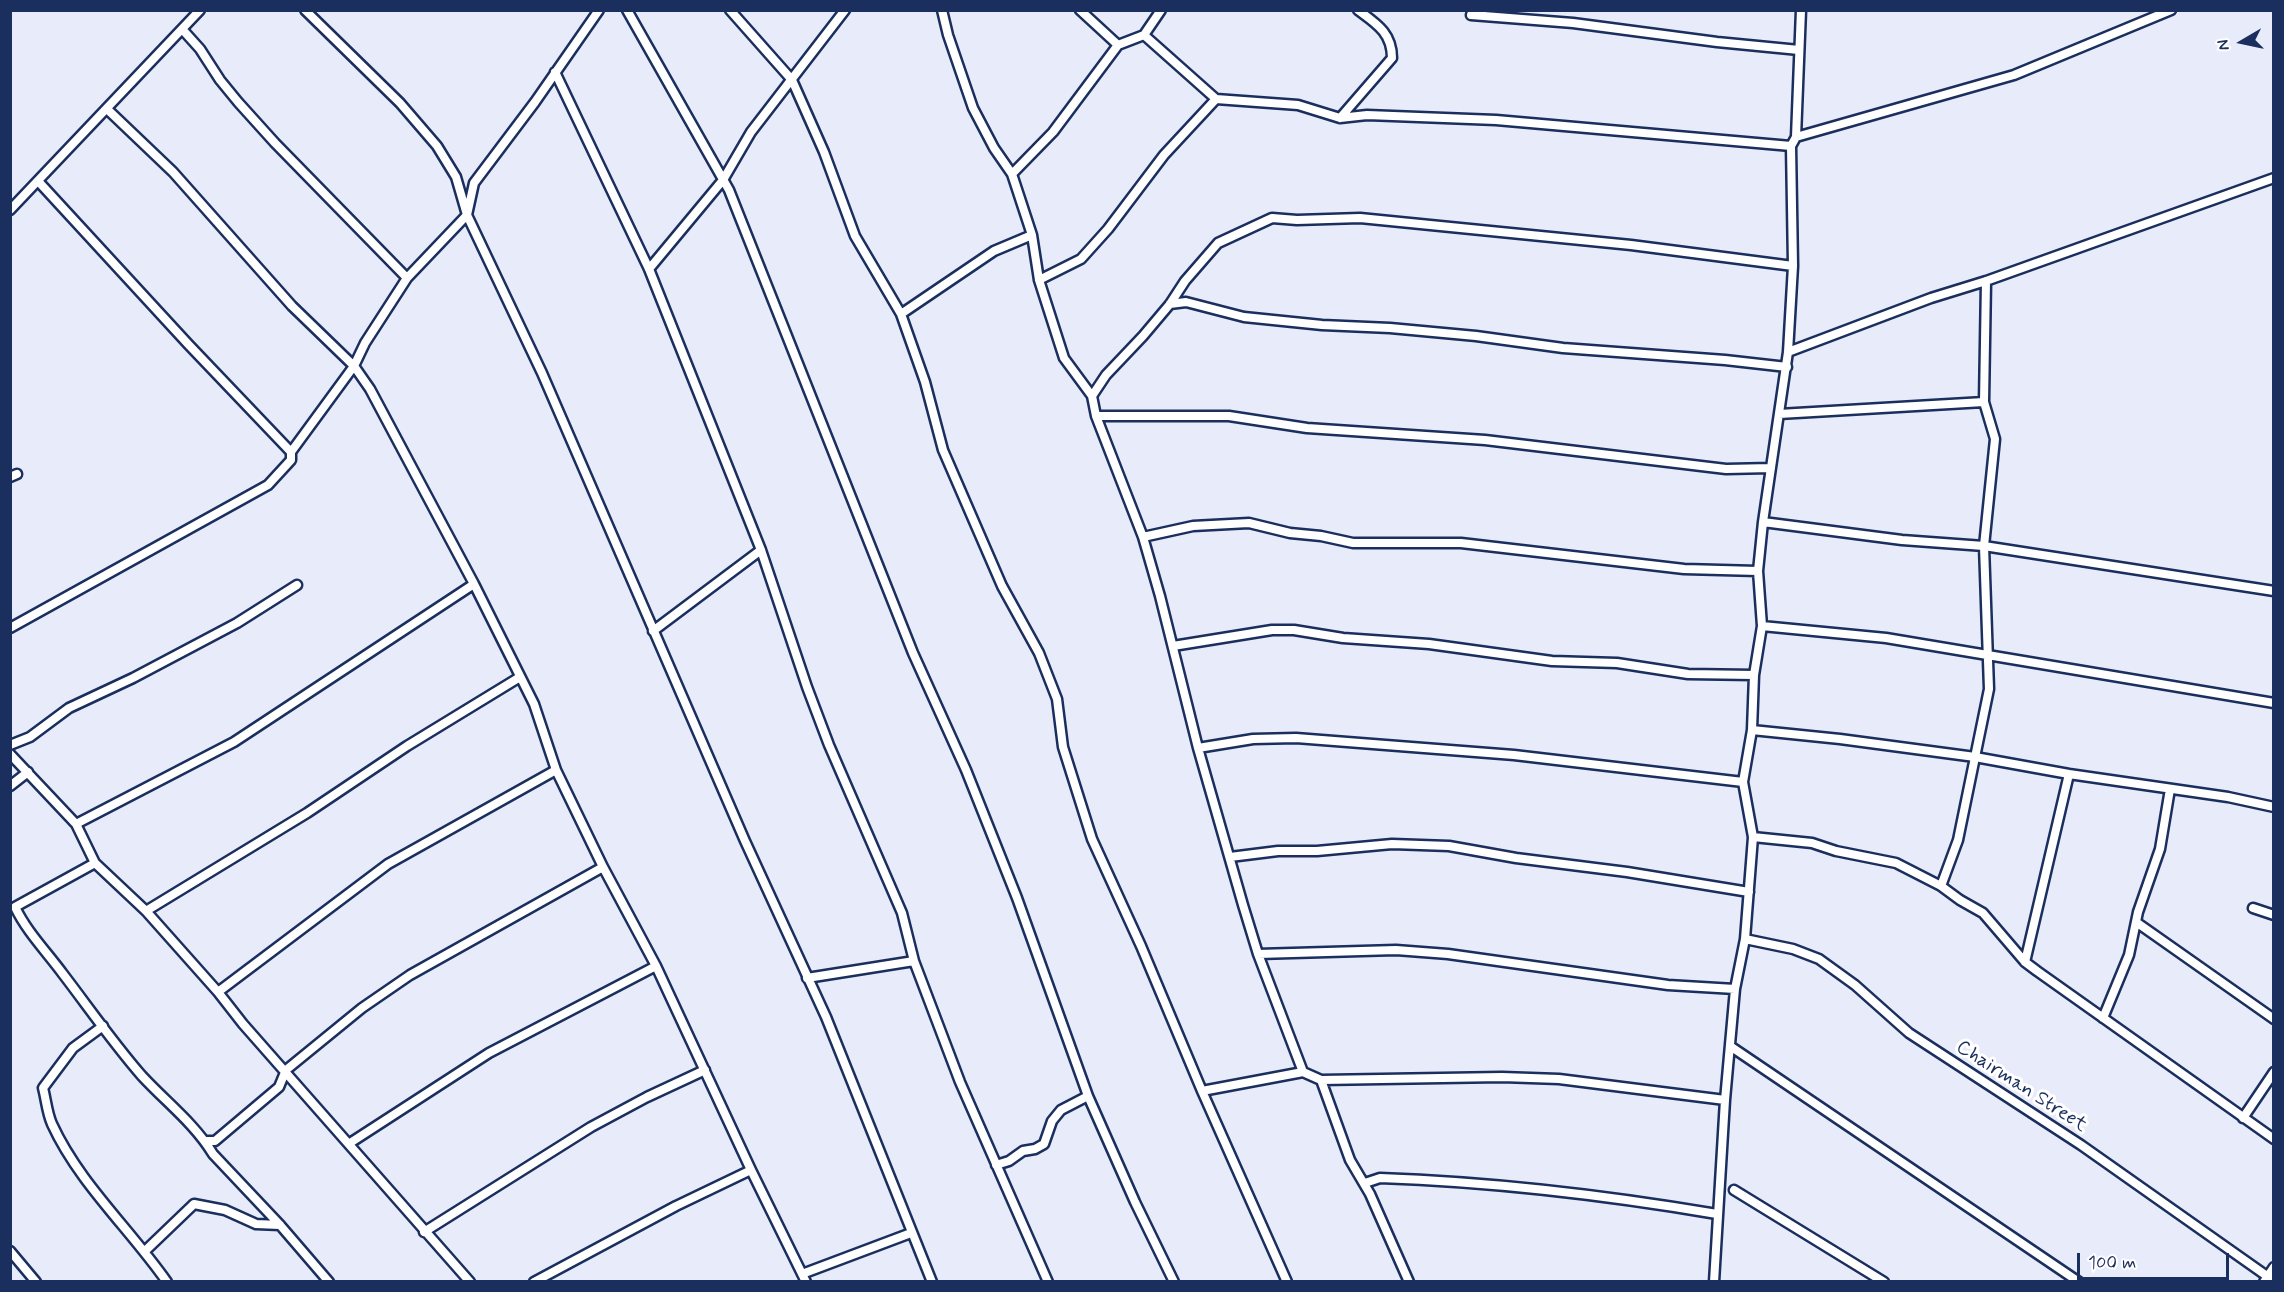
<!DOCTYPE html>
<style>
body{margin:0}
#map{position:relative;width:2284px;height:1292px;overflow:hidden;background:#e8ebf9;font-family:Mynerve,sans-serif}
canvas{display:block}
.frame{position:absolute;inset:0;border:12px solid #1b2f5e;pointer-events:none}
.north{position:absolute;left:2212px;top:12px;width:60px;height:60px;-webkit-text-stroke:4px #fff;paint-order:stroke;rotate:261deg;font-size:16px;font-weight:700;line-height:24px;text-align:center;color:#1b2f5e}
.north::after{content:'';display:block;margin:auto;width:21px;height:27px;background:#1b2f5e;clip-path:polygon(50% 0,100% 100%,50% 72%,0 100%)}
.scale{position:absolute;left:2077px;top:1253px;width:152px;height:27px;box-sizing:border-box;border:3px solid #1b2f5e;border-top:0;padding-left:8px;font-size:18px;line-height:21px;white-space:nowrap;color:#1b2f5e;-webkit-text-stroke:4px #fff;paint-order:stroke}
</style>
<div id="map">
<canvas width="2284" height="1292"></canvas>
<div class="frame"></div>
<div class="north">N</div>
<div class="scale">100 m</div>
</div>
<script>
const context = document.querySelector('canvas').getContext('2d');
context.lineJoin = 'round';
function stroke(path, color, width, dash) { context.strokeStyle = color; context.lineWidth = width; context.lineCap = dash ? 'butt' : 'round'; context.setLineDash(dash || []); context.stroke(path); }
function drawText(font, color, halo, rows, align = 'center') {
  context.font = font + ' Mynerve,sans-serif'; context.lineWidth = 6; context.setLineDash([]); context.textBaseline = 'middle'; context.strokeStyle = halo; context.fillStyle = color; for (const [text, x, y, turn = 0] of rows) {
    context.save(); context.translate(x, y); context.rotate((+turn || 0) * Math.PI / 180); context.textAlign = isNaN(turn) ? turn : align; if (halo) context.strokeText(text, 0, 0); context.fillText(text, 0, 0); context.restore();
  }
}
const street = new Path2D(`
 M305,10L400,103L437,146L456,177L467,215L542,373L745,841L826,1017L932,1282
 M627,10L729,190L913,653L966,770L1017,898L1088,1096L1135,1202L1174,1282
 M730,10L792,80L824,152L855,236L901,314L925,382L943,450L1002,586L1039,653L1057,699L1063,747L1092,839L1141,946L1202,1091L1287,1282
 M942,10L948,35L973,108L994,148L1012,174L1032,235L1039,280L1064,358L1092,396L1096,416L1143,537L1160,596L1198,748L1243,905L1258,954L1303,1072L1321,1080L1350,1160L1370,1194L1409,1282
 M1080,10L1118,45L1144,35L1161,10
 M1471,15L1573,23L1717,42L1799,50
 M182,29L200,49L220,80L238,102L275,143L407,278
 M555,72L649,269L761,550L807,687L829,745L902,913L914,961L960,1082L1048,1282
 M1216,99L1298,105L1340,118L1367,115L1496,120L1791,146
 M107,109L173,172L292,306L354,366L370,389L474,584L534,704L556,770L603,867L656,966L751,1170L806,1282
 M1340,118L1392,58C1392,33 1377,24 1358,10
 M1796,137L2014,75L2171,10
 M1012,174L1053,132L1118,45
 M38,181L188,344L291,452
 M10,210L200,10
 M649,269L723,180L751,132L845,10
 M1039,280L1081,259L1108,229L1164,155L1216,99L1144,35
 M1986,281L1984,402L1995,439L1984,546L1989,689L1958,840L1941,886L1960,900L1983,913L2025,962L2037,971L2274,1139
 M1170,304L1186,302L1244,317L1322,325L1390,328L1476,336L1563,348L1725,360L1787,367
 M901,314L994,251L1032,235
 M1788,352L1931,298L1986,281L2274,178
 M1092,396L1106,375L1143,336L1170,304L1185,281L1218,243L1272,218L1297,220L1360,218L1631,245L1793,266
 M1779,414L1984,402
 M1096,416H1229L1307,428L1485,440L1726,469L1771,468
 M10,477L17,474
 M1763,522L1902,540L1984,546L2274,591
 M1143,537L1193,526L1249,523L1290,533L1321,536L1353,543H1461L1684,569L1758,571
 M1762,626L1886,638L2274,703
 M10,628L268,485L291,460V452L354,366L365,343L407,278L467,215L474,183L535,102L599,10
 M653,631L761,550
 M1173,646L1272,630H1294L1343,638L1429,644L1552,661L1617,663L1688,674L1754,675
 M1752,730L1840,739L1975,757L2069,774L2228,797L2274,807
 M10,745L30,737L69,708L133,678L237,623L297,585
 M1198,748L1253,739L1296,738L1514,755L1743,782
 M10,754L76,824L95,863L146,911L218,992L243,1024L470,1282
 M10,786L28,772
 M76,824L234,742L474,584
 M1753,837L1812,843L1836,851L1896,863L1941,886
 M1230,857L1278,851H1317L1392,844L1449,846L1516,858L1627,872L1749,892
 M95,863L15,907C27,932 46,951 63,974C89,1008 114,1044 142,1076C166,1102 195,1124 213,1154L280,1225L329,1282
 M2253,908L2274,915
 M146,911L307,813L407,746L520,677
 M2136,922L2274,1019
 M1745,939L1793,949L1819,959L1855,985L1909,1033L2081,1145L2274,1281
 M1258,954L1396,950L1448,954L1668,985L1735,989
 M2025,962L2069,774
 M807,978L914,961
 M218,992L388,864L556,770
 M2103,1018L2129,955L2138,912L2160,849L2170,789
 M103,1026L73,1048L43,1088C46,1099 47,1113 52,1124C79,1183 130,1229 167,1282
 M1730,1046L2079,1282
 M1321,1080L1502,1077L1559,1079L1725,1100
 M1202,1091L1303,1072
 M2243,1118L2274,1072
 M205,1141H215L279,1087L286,1070L362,1008L410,975L603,867
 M350,1143L489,1053L656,966
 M996,1165L1009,1161L1023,1151L1035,1149L1044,1144L1052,1121L1061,1110L1088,1096
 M1365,1183L1380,1178C1494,1182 1605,1195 1717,1214
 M1734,1190L1884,1282
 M424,1232L591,1127L647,1097L705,1070
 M10,1251L36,1282
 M145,1251L194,1204L225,1210L256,1224L280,1225
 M802,1274L911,1233
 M534,1282L676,1206L751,1170
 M1714,1282L1725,1100L1735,989L1745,939L1753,837L1743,782L1752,730L1754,675L1762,626L1758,571L1763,522L1788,352L1793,266L1791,146L1796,137L1801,10
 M2264,1282L2274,1267`);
stroke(street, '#1b2f5e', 13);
stroke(street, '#fff', 8);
drawText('20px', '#1b2f5e', '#fff', [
 ["Chairman Street",2021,1087,33]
]);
</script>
